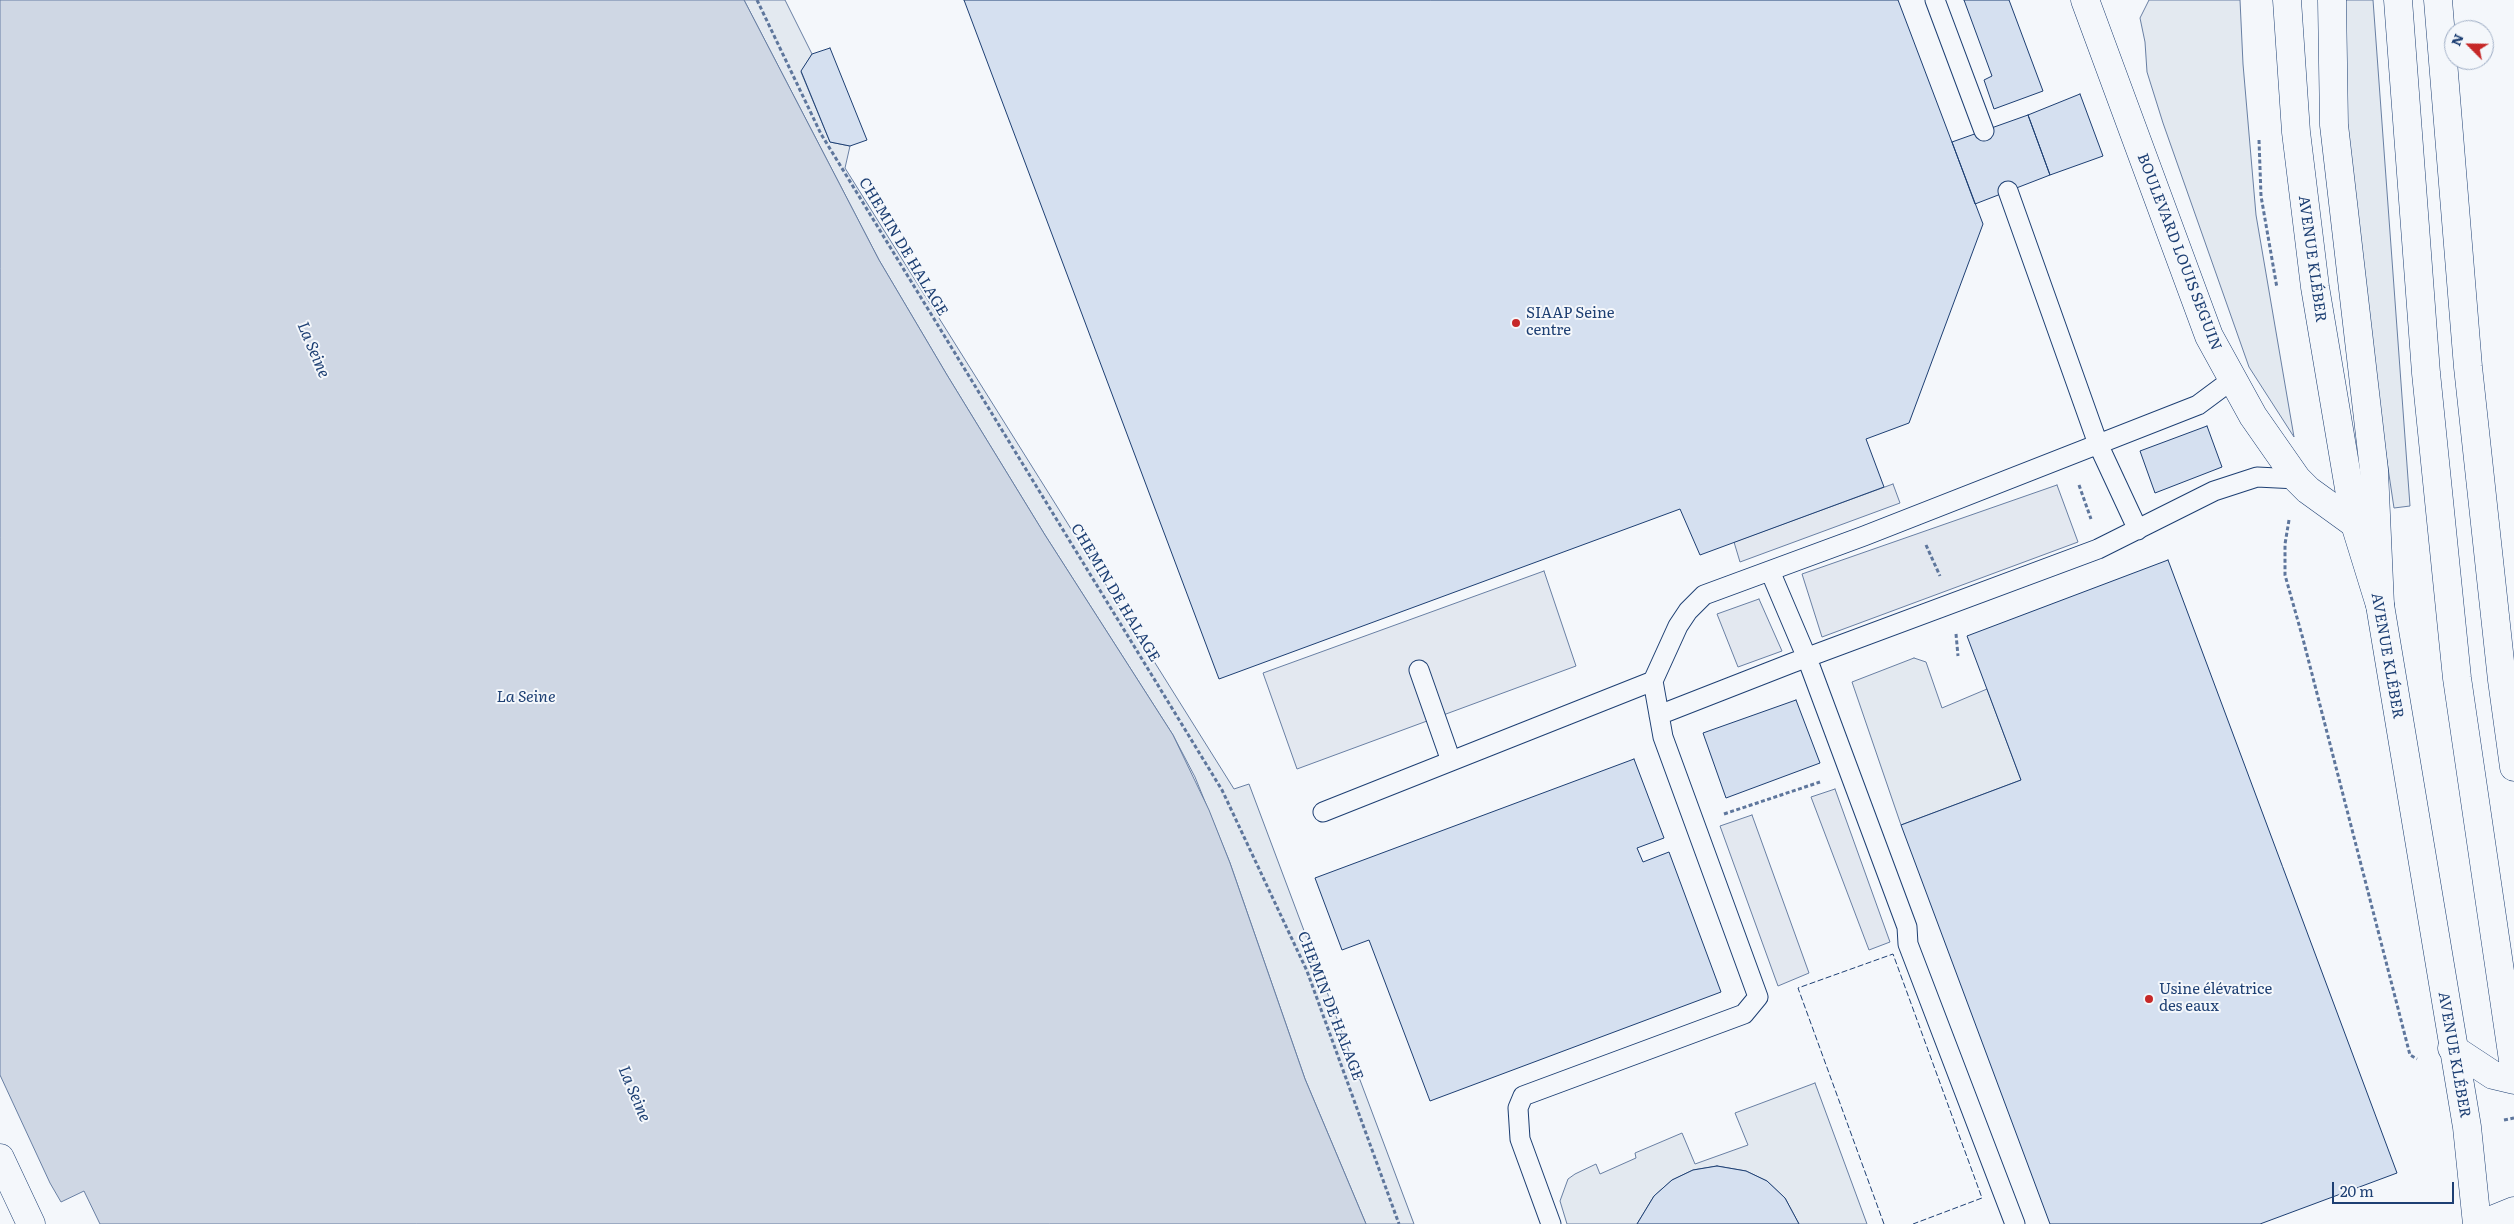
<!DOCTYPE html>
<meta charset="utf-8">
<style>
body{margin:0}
#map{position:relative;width:2514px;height:1224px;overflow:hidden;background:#f4f7fb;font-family:Literata,serif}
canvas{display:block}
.north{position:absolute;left:2444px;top:20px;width:50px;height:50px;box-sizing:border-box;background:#f4f7fb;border:1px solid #9eadc5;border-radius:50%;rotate:293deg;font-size:14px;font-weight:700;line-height:20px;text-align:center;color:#1d3f73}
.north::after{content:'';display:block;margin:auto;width:18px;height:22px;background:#c62828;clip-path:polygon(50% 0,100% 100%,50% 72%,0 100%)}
.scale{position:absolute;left:2332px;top:1182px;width:122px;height:22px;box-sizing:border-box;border:2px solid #1d3f73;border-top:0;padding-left:6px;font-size:15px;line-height:18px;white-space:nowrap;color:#1d3f73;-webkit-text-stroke:4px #f4f7fb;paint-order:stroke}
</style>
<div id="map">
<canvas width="2514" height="1224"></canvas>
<div class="north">N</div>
<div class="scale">20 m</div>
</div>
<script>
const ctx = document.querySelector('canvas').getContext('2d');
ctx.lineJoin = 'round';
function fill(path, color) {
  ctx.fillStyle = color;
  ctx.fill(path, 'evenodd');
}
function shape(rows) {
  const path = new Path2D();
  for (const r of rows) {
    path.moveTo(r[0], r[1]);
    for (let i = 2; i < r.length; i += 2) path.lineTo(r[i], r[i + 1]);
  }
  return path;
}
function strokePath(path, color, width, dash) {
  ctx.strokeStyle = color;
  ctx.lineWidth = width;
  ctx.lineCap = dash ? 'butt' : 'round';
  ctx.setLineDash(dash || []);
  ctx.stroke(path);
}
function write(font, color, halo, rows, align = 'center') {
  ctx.font = font + ' Literata,serif';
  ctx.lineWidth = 4;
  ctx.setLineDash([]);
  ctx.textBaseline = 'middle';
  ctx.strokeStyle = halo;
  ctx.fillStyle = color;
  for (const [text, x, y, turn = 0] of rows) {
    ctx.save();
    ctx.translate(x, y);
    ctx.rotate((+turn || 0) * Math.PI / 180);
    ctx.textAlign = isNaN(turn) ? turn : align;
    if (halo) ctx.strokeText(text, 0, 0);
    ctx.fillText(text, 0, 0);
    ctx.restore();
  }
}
const green = shape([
 [744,0,785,0,812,54,801,72,830,142,850,146,845,168,1234,789,1249,784,1414,1224,1366,1224,1305,1079,1230,863,1195,777,1173,735,1045,535,947,375,879,260,744,0],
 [2149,0,2240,0,2243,64,2256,215,2294,437,2249,367,2163,123,2147,72,2145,42,2140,18,2149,0],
 [2344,0,2373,0,2410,506,2394,508,2358,268,2348,140,2344,0],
 [1914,658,1926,662,1942,708,1987,689,2021,780,1901,825,1852,682,1914,658],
 [1815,1083,1867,1224,1799,1224,1785,1198,1767,1181,1746,1171,1717,1166,1693,1170,1672,1180,1654,1196,1637,1224,1567,1224,1560,1201,1568,1179,1575,1174,1596,1164,1600,1174,1636,1158,1635,1153,1682,1133,1695,1164,1748,1145,1735,1113,1815,1083]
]);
fill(green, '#e3e9f0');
strokePath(green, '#687fa3', 1);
const parking = shape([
 [1893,484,1900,503,1740,562,1734,542,1893,484],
 [2057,485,2078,542,1822,637,1802,574,2057,485],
 [1544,571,1576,666,1297,769,1263,673,1544,571],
 [1759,599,1782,651,1738,667,1717,614,1759,599],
 [1835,789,1890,942,1869,950,1811,797,1835,789],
 [1752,815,1809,973,1778,986,1720,826,1752,815]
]);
fill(parking, '#e3e8f0');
strokePath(parking, '#687fa3', 1);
const water = shape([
 [0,0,744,0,879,260,947,375,1045,535,1173,735,1209,810,1230,863,1305,1079,1366,1224,100,1224,84,1191,61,1202,50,1183,0,1075,0,0]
]);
fill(water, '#cfd7e4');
strokePath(water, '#687fa3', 1);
const building = shape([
 [964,0,1898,0,1983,224,1909,423,1866,439,1884,487,1700,555,1680,509,1219,679,964,0],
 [1964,0,2009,0,2043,91,1994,109,1984,80,1992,76,1964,0],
 [830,48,867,140,850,146,830,142,801,71,812,54,830,48],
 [2080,94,2103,156,2050,175,2028,115,2080,94],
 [2028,115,2050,175,1975,204,1952,142,2028,115],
 [2207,426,2222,467,2155,493,2140,451,2207,426],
 [2168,560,2397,1173,2260,1224,2050,1224,1901,825,2021,780,1967,636,2168,560],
 [1796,700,1820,763,1726,798,1703,733,1796,700],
 [1634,759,1664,838,1637,848,1643,862,1669,852,1721,992,1430,1101,1369,940,1342,950,1315,878,1634,759],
 [1717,1166,1746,1171,1767,1181,1785,1198,1799,1224,1637,1224,1654,1196,1672,1180,1693,1170,1717,1166]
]);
fill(building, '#d5e0f0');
strokePath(building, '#1d3f73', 1);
const lane = shape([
 [1935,0,1984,131],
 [2008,191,2098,444,2138,530],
 [1770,571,1807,658,1907,927,1908,944,2015,1224],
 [1419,670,1451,761],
 [1659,715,1792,663,2098,549,2214,491,2257,477,2297,479],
 [1323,812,1653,681],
 [1551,1224,1520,1139,1518,1108,1523,1096,1744,1014,1758,997,1663,737,1653,681,1678,626,1688,611,1704,595,1864,536,2198,405,2233,379]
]);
const street = shape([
 [2085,0,2209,336,2253,416,2297,479,2308,490,2355,524]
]);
const secondary = shape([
 [2287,0,2296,132,2315,287,2355,524,2380,605,2467,1127,2477,1224],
 [2482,1224,2514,1211]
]);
const primary = shape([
 [0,1158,31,1224]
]);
const highway = shape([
 [2332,0,2334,125,2374,470,2380,605],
 [2398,0,2426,373,2457,678,2514,1067],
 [2438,0,2468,367,2502,680,2514,767],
 [2452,1048,2493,1075,2514,1080]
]);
strokePath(lane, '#1d3f73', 21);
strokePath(street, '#1d3f73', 29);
strokePath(secondary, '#1d3f73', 29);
strokePath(primary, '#1d3f73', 29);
strokePath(highway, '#1d3f73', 29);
strokePath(shape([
 [757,0,821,134,1222,790,1307,971,1399,1224],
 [2259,140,2261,196,2277,288],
 [2079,485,2091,519],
 [2289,520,2285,544,2285,575,2303,639,2410,1055,2417,1059],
 [1926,545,1940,576],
 [1956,634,1958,656],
 [1724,814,1820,782],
 [2504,1120,2514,1118]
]), '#5e769c', 3, [4, 2.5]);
strokePath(lane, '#f4f7fb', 19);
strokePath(street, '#f4f7fb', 28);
strokePath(secondary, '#f4f7fb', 28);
strokePath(primary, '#f4f7fb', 28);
strokePath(highway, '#f4f7fb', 28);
strokePath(shape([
 [1884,1224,1798,988,1893,954,1982,1198,1913,1224]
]), '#1d3f73', 1, [6, 2.5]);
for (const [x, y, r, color] of [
 [1516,323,5,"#c62828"],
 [2149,999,5,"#c62828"]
]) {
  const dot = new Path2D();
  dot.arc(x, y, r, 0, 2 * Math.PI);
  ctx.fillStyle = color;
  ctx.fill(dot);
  strokePath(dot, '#f4f7fb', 2);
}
write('15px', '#1d3f73', '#f4f7fb', [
 ["CHEMIN DE HALAGE",903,247,59],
 ["BOULEVARD LOUIS SEGUIN",2179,252,69],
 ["AVENUE KLÉBER",2312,259,82],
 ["CHEMIN DE HALAGE",1115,593,59],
 ["AVENUE KLÉBER",2387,656,80],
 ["CHEMIN DE HALAGE",1330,1006,69],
 ["AVENUE KLÉBER",2454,1055,80]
]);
write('15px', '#1d3f73', '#f4f7fb', [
 ["SIAAP Seine",1526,314],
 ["centre",1526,331],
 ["Usine élévatrice",2159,990],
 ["des eaux",2159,1007]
], 'left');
write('italic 16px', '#1d3f73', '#f4f7fb', [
 ["La Seine",313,350,67],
 ["La Seine",526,697],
 ["La Seine",634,1094,67]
]);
</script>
